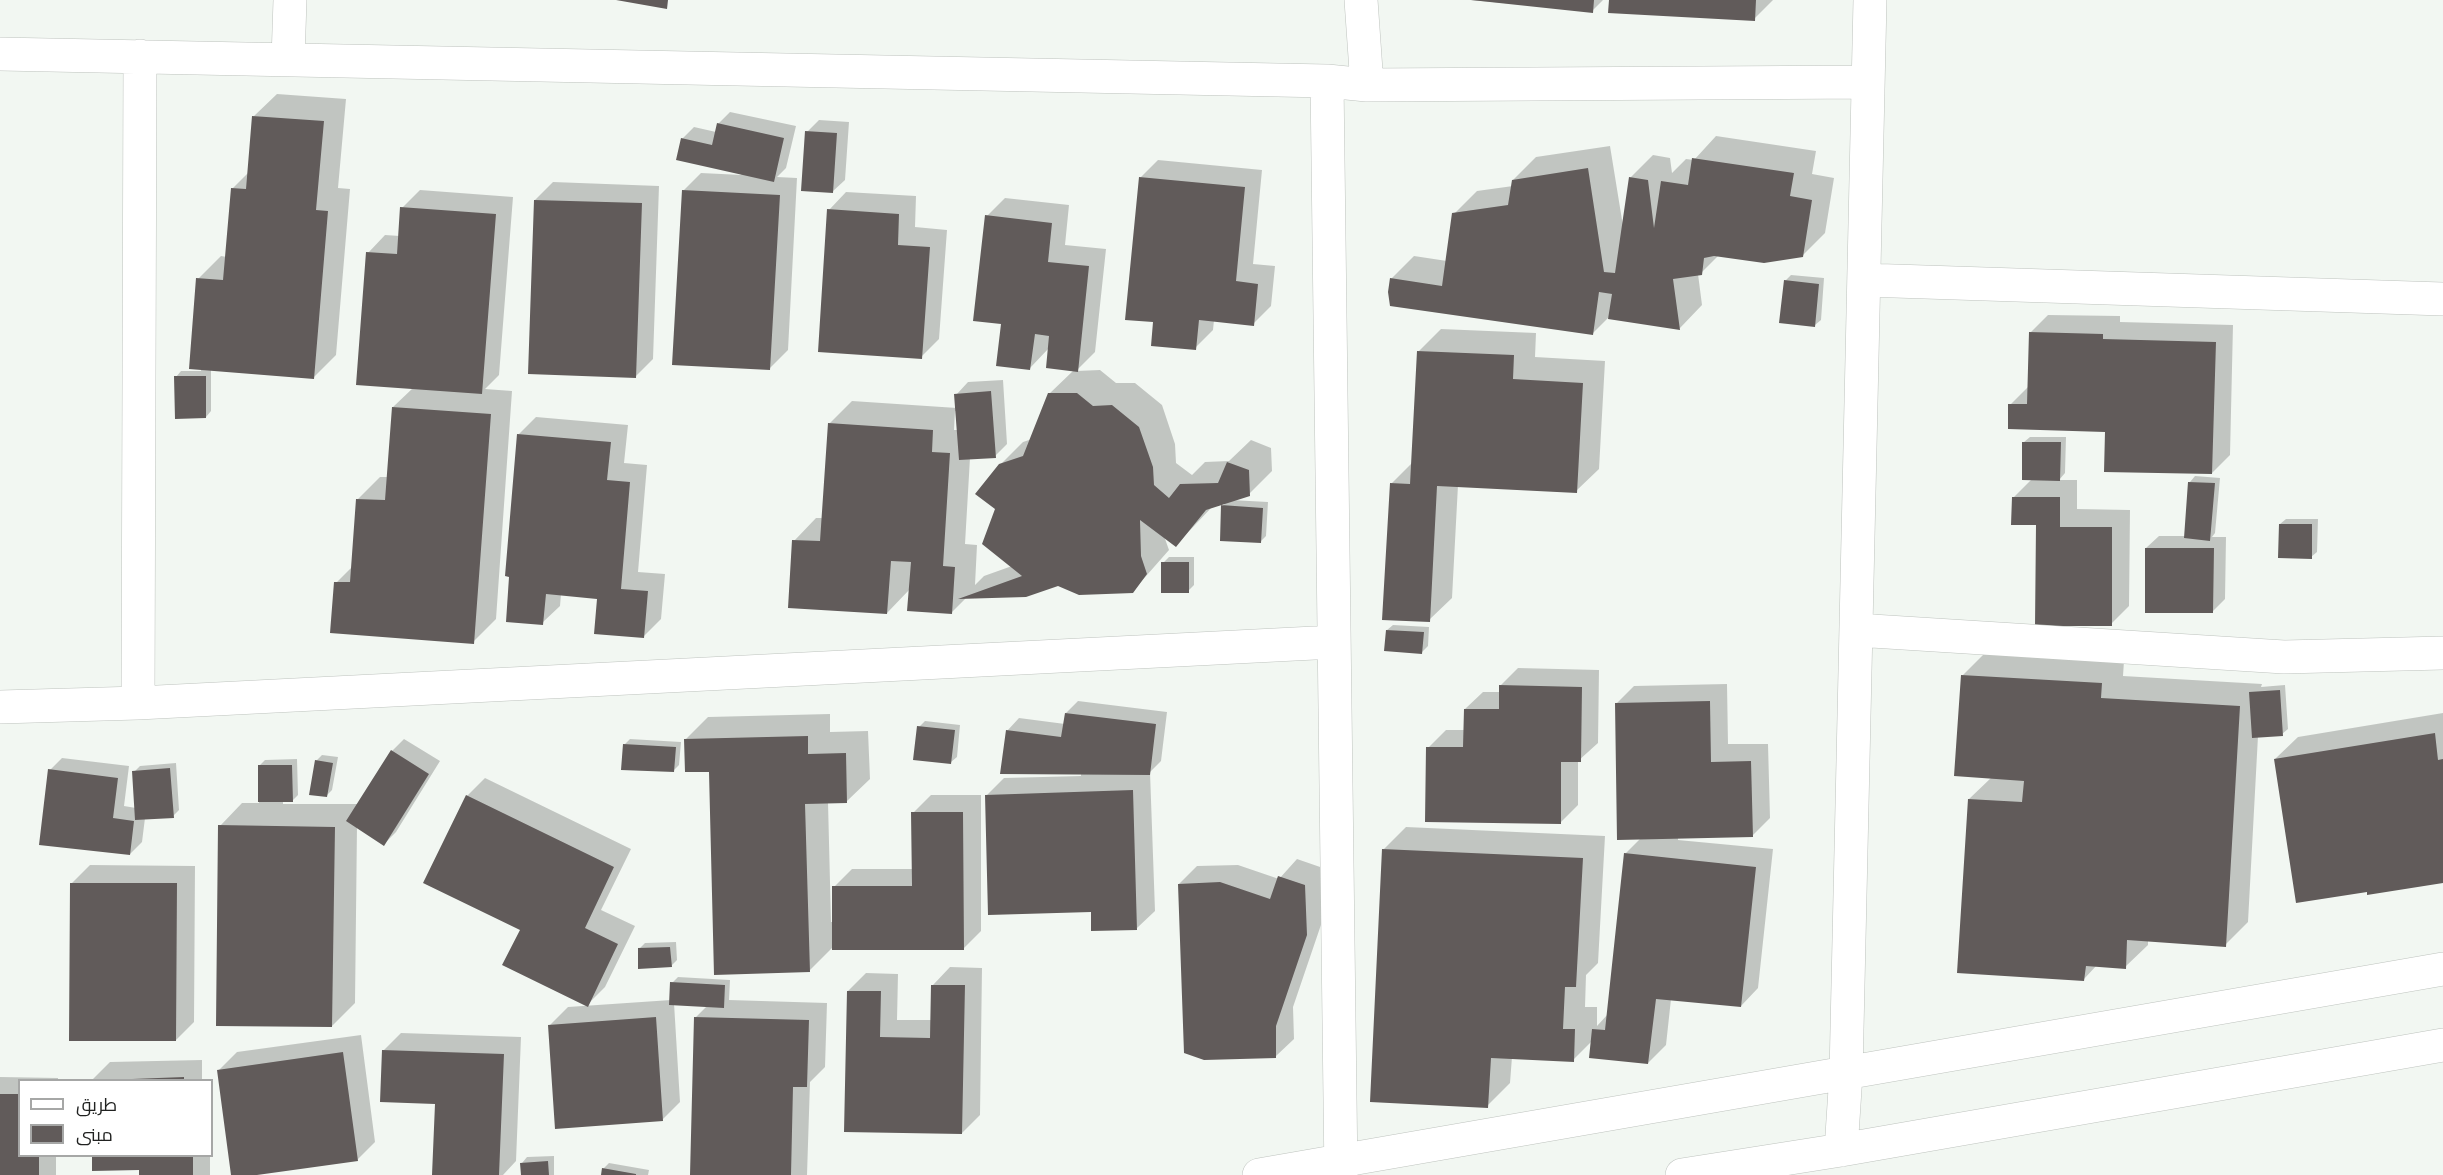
<!DOCTYPE html>
<meta charset="utf-8">
<style>
body{margin:0}
#map{position:relative;width:2443px;height:1175px;overflow:hidden;background:#f2f7f2;font-family:"Roboto Serif",Cairo,serif}
canvas{display:block}
.legend{position:absolute;left:18px;top:1079px;width:195px;height:78px;box-sizing:border-box;background:#fff;border:2px solid #a6a7a6;margin:0;padding:8px 10px;list-style:none;font-size:18px;color:#212221}
.legend li{display:flex;align-items:center;gap:12px;height:30px}
.legend b{width:30px;border:2px solid #a6a7a6}
</style>
<div id="map">
<canvas width="2443" height="1175"></canvas>
<ul class="legend">
<li><b style="height:8px;background:#fff"></b>طريق</li>
<li><b style="height:16px;background:#615b5a"></b>مبنى</li>
</ul>
</div>
<script>
const ctx = document.querySelector('canvas').getContext('2d');
ctx.lineJoin = 'round';
function fill(path, color) {
  ctx.fillStyle = color;
  ctx.fill(path, 'evenodd');
}
function shape(rows) {
  const path = new Path2D();
  for (const r of rows) {
    path.moveTo(r[0], r[1]);
    for (let i = 2; i < r.length; i += 2) path.lineTo(r[i], r[i + 1]);
  }
  return path;
}
function strokePath(path, color, width, dash) {
  ctx.strokeStyle = color;
  ctx.lineWidth = width;
  ctx.lineCap = dash ? 'butt' : 'round';
  ctx.setLineDash(dash || []);
  ctx.stroke(path);
}
fill(shape([
 [1470,0,1603,0,1592,11],
 [1611,0,1773,0,1754,19],
 [277,94,346,99,338,188,350,189,336,355,313,378,211,369,211,411,206,417,176,377,181,371,201,371,198,279,221,256,227,257,232,189,249,172,254,116],
 [730,112,796,126,786,168,777,177,797,178,788,350,770,368,683,191,701,173,742,175,682,139,694,127,716,132,718,124],
 [819,120,849,122,845,180,832,192,807,132],
 [1716,136,1816,151,1812,174,1834,178,1825,233,1802,256,1719,255,1701,273,1698,274,1702,305,1680,328,1609,317,1592,334,1391,279,1414,256,1447,261,1454,214,1477,191,1513,186,1513,180,1536,157,1610,146,1623,226,1630,178,1653,155,1670,158,1672,173,1686,159,1694,160],
 [1158,160,1262,170,1253,264,1275,266,1271,306,1253,324,1214,320,1213,330,1195,348,1155,321,1140,178],
 [553,182,659,186,653,359,635,377,535,200],
 [420,190,513,197,499,375,485,389,512,391,496,619,473,642,336,583,353,566,358,499,380,477,388,477,393,407,413,388,368,253,385,235,400,236,402,208],
 [846,192,916,196,915,227,947,230,939,339,921,357,829,210],
 [1005,198,1069,205,1065,245,1106,249,1095,352,1076,371,1100,370,1116,383,1135,383,1162,405,1175,444,1176,463,1192,475,1205,462,1229,461,1251,440,1271,448,1272,471,1249,494,1231,500,1268,502,1266,536,1260,542,1223,506,1227,501,1212,507,1176,545,1164,536,1169,550,1132,592,1058,584,967,597,952,612,910,589,887,613,794,541,816,518,823,518,829,424,852,401,957,408,956,395,968,382,1003,380,1007,444,995,456,970,458,965,544,977,545,975,585,984,576,1012,566,997,509,1000,465,1023,442,1032,439,1049,394,1074,370,1049,348,1030,368,1003,323,987,216],
 [955,411,957,411,958,430,954,430],
 [1791,275,1824,278,1821,320,1815,325,1785,281],
 [2048,315,2120,316,2120,322,2233,325,2230,455,2212,473,2106,430,2010,405,2028,387,2031,332],
 [1441,329,1536,333,1535,357,1605,361,1599,469,1576,491,1458,485,1452,598,1429,620,1391,484,1412,463,1419,351],
 [536,417,628,425,624,463,647,465,638,572,665,574,661,619,643,637,599,597,561,594,560,606,542,623,518,435],
 [2030,437,2066,437,2065,473,2059,480,2077,480,2077,509,2130,510,2129,606,2111,624,2038,523,2014,497,2032,479,2024,442],
 [2195,476,2220,478,2215,533,2212,537,2226,537,2225,599,2213,611,2146,548,2159,536,2186,536,2190,482],
 [2286,519,2318,519,2317,552,2311,557,2280,524],
 [1169,557,1194,557,1194,585,1188,591,1163,563],
 [1393,625,1429,627,1428,646,1422,652,1387,630],
 [1985,653,2124,661,2123,676,2262,684,2261,687,2285,685,2288,729,2282,734,2258,736,2248,922,2225,945,2148,940,2148,945,2125,967,2097,965,2084,979,1969,799,1992,777,1962,676],
 [1518,668,1599,670,1598,743,1578,761,1578,805,1560,823,1428,748,1446,730,1465,730,1465,709,1483,692,1500,692,1500,686],
 [1727,684,1728,744,1768,744,1770,818,1752,836,1678,837,1678,840,1773,849,1758,988,1741,1006,1671,999,1666,1045,1648,1063,1592,1041,1573,1060,1512,1057,1510,1083,1487,1106,1384,849,1406,827,1605,836,1598,963,1586,975,1585,1007,1597,1007,1597,1026,1608,1014,1625,854,1641,838,1616,704,1634,686],
 [1078,701,1167,712,1161,761,1150,772,1155,911,1137,928,1092,910,986,796,1004,778,1081,776,1081,773,1007,731,1019,718,1065,724,1066,713],
 [2443,713,2443,882,2275,759,2298,737],
 [830,714,830,732,868,731,870,779,847,801,828,802,831,922,834,922,834,887,852,869,913,869,913,813,931,795,981,795,981,931,963,949,834,946,809,971,710,770,685,740,708,717],
 [925,721,960,725,957,757,951,762,919,727],
 [404,739,440,761,396,832,384,844,357,826,355,1003,332,1026,220,826,242,803,259,803,259,766,265,760,297,759,298,795,292,801,283,801,283,804,359,804,392,751],
 [630,739,681,742,679,765,674,770,624,745],
 [322,755,338,757,332,790,326,796,316,761],
 [62,758,129,766,124,806,136,808,134,772,140,766,176,763,179,810,173,816,145,818,142,842,130,854,50,770],
 [485,778,631,849,601,910,635,926,605,987,587,1005,522,930,425,882,467,796],
 [1297,859,1323,868,1324,916,1293,1007,1294,1039,1276,1056,1179,884,1197,866,1238,865,1279,879],
 [90,865,195,866,194,1022,176,1040,72,883],
 [676,942,677,960,671,966,639,949,645,943],
 [950,967,982,968,980,1115,962,1133,845,1131,848,991,866,973,898,974,897,1020,932,1020,933,985],
 [678,977,730,980,729,1000,827,1003,825,1067,810,1082,807,1175,691,1175,695,1018,708,1005,674,1003,680,1102,662,1120,550,1025,568,1007,671,1000,672,983],
 [401,1033,521,1037,516,1161,503,1175,434,1175,436,1102,383,1051],
 [361,1035,375,1142,357,1160,233,1175,219,1070,237,1052],
 [202,1060,202,1080,92,1080,110,1062],
 [0,1077,58,1078,58,1080,20,1080,20,1156,56,1156,56,1175,0,1175],
 [93,1156,210,1156,210,1175,141,1175,141,1168,93,1170],
 [554,1156,554,1175,522,1175,522,1163,527,1157],
 [609,1163,649,1170,648,1175,602,1175,603,1169]
]), '#0003');
fill(shape([
 [616,0,668,0,667,9],
 [1471,0,1594,0,1593,13],
 [1609,0,1756,0,1755,21,1608,13],
 [252,116,324,121,316,210,328,211,314,379,189,369,196,278,223,280,231,188,246,189],
 [717,123,784,138,774,182,676,160,681,138,712,145],
 [805,131,837,133,833,193,801,191],
 [1692,158,1794,173,1790,196,1812,200,1803,257,1764,263,1714,256,1704,258,1702,275,1673,279,1680,330,1608,319,1612,294,1599,292,1593,335,1390,306,1388,292,1390,278,1442,286,1452,213,1508,205,1512,180,1588,168,1604,272,1615,273,1629,177,1648,180,1654,228,1661,181,1688,185],
 [1139,177,1245,187,1236,281,1258,284,1254,326,1199,320,1196,350,1151,346,1153,322,1125,320],
 [682,190,780,195,770,370,672,365],
 [534,200,642,203,636,378,528,374],
 [400,207,496,214,482,394,356,385,366,252,397,254],
 [827,209,899,214,898,245,930,247,922,359,818,352],
 [985,215,1052,223,1048,262,1089,266,1078,372,1046,368,1049,336,1035,334,1030,370,996,366,1001,324,973,321],
 [1784,280,1819,284,1815,327,1779,323],
 [2029,332,2103,334,2103,339,2216,342,2212,474,2104,472,2105,432,2008,429,2008,404,2027,404],
 [1417,351,1514,355,1513,379,1583,383,1577,493,1437,486,1430,622,1382,620,1390,483,1410,484],
 [174,376,206,376,206,418,175,419],
 [991,391,996,458,959,460,954,394],
 [1048,393,1077,393,1093,406,1112,405,1139,427,1153,467,1154,485,1169,498,1180,484,1218,483,1227,462,1249,470,1250,496,1206,510,1176,547,1140,520,1141,556,1147,574,1133,593,1079,595,1058,586,1026,597,958,599,1022,576,982,544,995,509,975,494,999,464,1023,456],
 [392,407,491,414,474,644,330,633,334,582,350,582,356,499,385,500],
 [828,423,933,430,932,452,950,453,943,566,955,567,952,614,907,611,911,562,891,561,887,614,788,608,792,540,820,541],
 [517,434,611,442,607,480,630,482,621,589,648,591,644,638,594,634,597,599,546,594,543,625,506,622,509,577,505,576],
 [2022,442,2061,442,2060,481,2022,480],
 [2188,482,2215,483,2210,541,2184,538],
 [2012,497,2060,497,2060,527,2112,527,2112,626,2035,626,2036,525,2011,525],
 [1221,505,1263,508,1261,543,1220,541],
 [2279,524,2312,524,2312,559,2278,558],
 [2145,548,2214,548,2213,613,2145,613],
 [1161,562,1189,562,1189,593,1161,593],
 [1386,630,1424,632,1422,654,1384,651],
 [1961,675,2102,683,2101,698,2240,706,2226,947,2127,940,2126,969,2086,966,2084,981,1957,973,1968,799,2022,802,2024,781,1954,776],
 [1499,685,1582,687,1581,762,1561,762,1561,824,1425,822,1426,747,1463,747,1464,709,1499,709],
 [2280,690,2283,736,2252,738,2249,692],
 [1710,701,1711,762,1751,761,1753,837,1617,840,1615,703],
 [1065,713,1156,724,1150,775,1000,774,1006,730,1061,737],
 [917,726,955,730,951,764,913,760],
 [2435,733,2438,760,2443,759,2443,883,2367,895,2367,892,2296,903,2274,759],
 [808,736,808,754,846,753,847,803,805,804,810,972,714,975,709,772,685,772,684,739],
 [623,744,676,747,674,772,621,770],
 [391,750,429,774,384,846,346,821],
 [315,760,333,763,327,797,309,795],
 [258,765,292,765,293,802,258,802],
 [170,768,174,818,135,820,132,771],
 [48,769,118,778,113,818,134,821,130,855,39,845],
 [1133,790,1137,930,1091,931,1091,912,988,915,985,795],
 [466,795,614,867,585,928,618,944,588,1007,502,965,520,930,423,883],
 [911,812,963,812,964,950,832,950,832,886,912,886],
 [218,825,335,827,332,1027,216,1026],
 [1382,849,1583,858,1576,987,1565,987,1563,1029,1575,1029,1574,1062,1491,1058,1488,1108,1370,1102],
 [1624,853,1756,867,1741,1007,1656,999,1648,1064,1589,1058,1592,1029,1605,1030],
 [1278,876,1305,885,1307,935,1276,1026,1276,1058,1204,1060,1184,1053,1178,884,1220,882,1270,899],
 [70,883,177,883,176,1041,69,1041],
 [670,947,672,967,638,969,638,948],
 [670,982,725,985,724,1008,669,1005],
 [931,985,965,985,962,1134,844,1132,847,991,881,991,880,1037,930,1038],
 [656,1017,663,1121,555,1129,548,1025],
 [694,1017,809,1020,807,1087,793,1087,791,1175,690,1175],
 [382,1050,504,1054,499,1175,432,1175,435,1104,380,1102],
 [343,1052,358,1161,257,1175,231,1175,217,1070],
 [184,1077,184,1080,132,1080,132,1079],
 [0,1094,20,1094,20,1156,39,1156,39,1175,0,1175],
 [92,1156,193,1156,193,1175,139,1175,139,1170,92,1171],
 [548,1161,549,1175,521,1175,520,1163],
 [602,1168,636,1174,636,1175,601,1175]
]), '#615b5a');
const street = shape([
 [1361,0,1367,85],
 [0,54,1327,81,1367,85,1868,82],
 [288,60,290,0],
 [1327,81,1341,1175],
 [1864,280,2443,299],
 [1856,630,2284,657,2443,653],
 [138,703,140,56],
 [0,707,138,703,1334,642],
 [1841,1150,1846,1074,1870,0],
 [1259,1175,2443,969],
 [1682,1175,1841,1150,2443,1045]
]);
strokePath(street, '#bec3be', 34);
strokePath(street, '#fff', 33);
</script>
